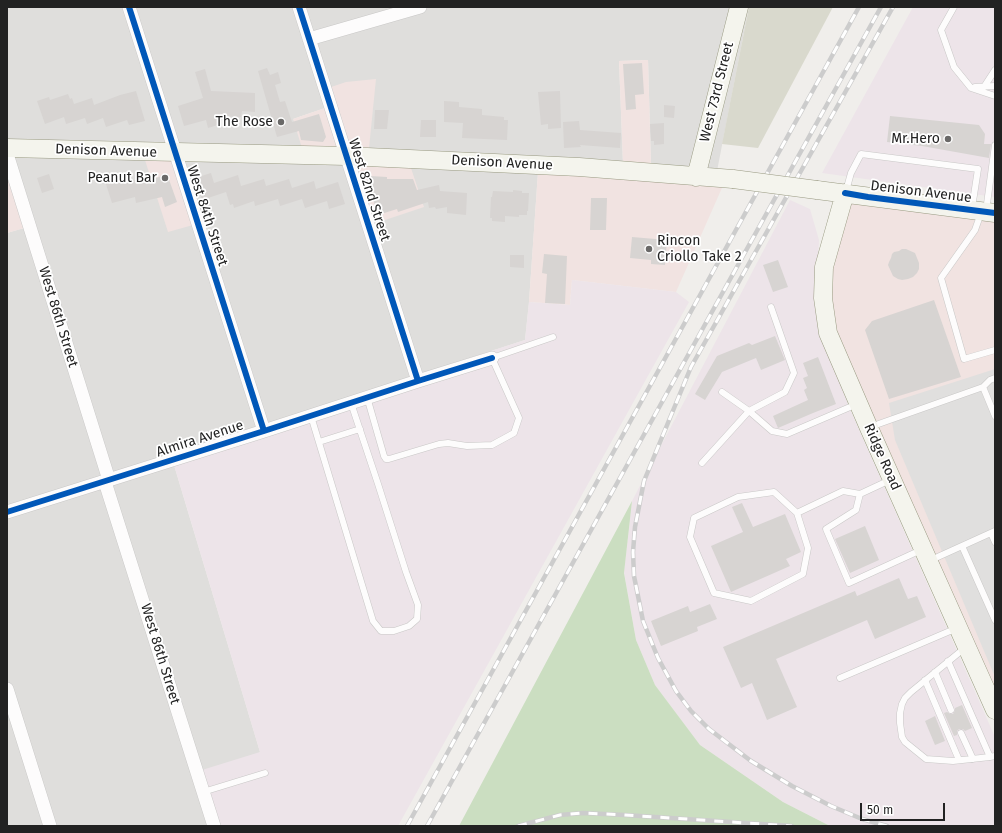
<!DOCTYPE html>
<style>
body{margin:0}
#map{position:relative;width:1002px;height:833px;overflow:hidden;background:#f0eeeb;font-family:"Fira Sans",sans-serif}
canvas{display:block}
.frame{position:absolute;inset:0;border:8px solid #222;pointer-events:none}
.scale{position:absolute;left:860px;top:803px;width:85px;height:18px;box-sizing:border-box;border:2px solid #222;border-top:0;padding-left:5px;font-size:12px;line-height:14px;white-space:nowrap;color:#222;-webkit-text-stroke:3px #fff;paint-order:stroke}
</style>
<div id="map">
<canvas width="1002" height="833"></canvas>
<div class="frame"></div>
<div class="scale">50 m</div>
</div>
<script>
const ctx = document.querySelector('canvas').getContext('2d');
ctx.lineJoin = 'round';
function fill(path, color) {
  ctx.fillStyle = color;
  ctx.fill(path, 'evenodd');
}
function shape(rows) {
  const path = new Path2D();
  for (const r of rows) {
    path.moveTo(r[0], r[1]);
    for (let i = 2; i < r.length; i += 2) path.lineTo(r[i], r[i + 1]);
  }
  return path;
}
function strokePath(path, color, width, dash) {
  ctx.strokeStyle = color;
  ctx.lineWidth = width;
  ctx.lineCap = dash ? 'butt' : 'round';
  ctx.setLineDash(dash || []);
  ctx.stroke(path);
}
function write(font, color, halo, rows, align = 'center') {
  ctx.font = font + ' "Fira Sans",sans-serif';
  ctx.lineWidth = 3.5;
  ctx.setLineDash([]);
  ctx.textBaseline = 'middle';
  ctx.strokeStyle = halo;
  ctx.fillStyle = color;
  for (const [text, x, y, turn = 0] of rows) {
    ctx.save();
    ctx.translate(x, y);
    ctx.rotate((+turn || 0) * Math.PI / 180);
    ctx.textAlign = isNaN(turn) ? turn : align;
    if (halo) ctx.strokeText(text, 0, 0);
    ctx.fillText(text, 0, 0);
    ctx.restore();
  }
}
fill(shape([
 [7,7,749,7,717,171,651,166,648,60,619,61,623,164,539,158,529,302,525,340,171,455,260,752,219,826,7,826,7,233,24,228,7,176],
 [325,108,369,148,293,119]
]), '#dfdedc');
fill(shape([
 [648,60,651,166,729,172,676,292,572,280,570,305,529,302,539,158,623,163,619,61],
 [376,79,369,148,405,150,424,207,373,224,349,147,302,148,293,119,325,108,319,91,346,82],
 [144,157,171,157,193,225,168,232],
 [7,176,24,228,7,233],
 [845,193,995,213,995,710,823,298]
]), '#f1e3e1');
fill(shape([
 [913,7,995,7,995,197,822,173],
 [790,200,810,209,819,240,816,300,823,337,849,407,995,737,995,826,830,826,783,802,700,745,655,685,636,640,624,572,632,501],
 [572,280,676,292,689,302,398,826,219,826,202,770,260,752,171,455,525,340,529,302,570,305]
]), '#ede4e9');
fill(shape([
 [749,7,833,7,758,148,722,144]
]), '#d9d9cd');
fill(shape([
 [632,501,624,573,636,640,655,685,700,745,783,802,830,826,459,826]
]), '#cbdec1');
fill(shape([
 [995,369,995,677,895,440,889,403]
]), '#e0dfde');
fill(shape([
 [642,63,644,94,635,95,636,109,626,110,623,64],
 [267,68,270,75,278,72,281,83,275,85,280,102,285,101,292,122,319,114,326,137,323,142,301,140,299,131,277,137,258,71],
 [205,69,211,91,255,93,255,112,242,111,241,117,219,116,221,124,208,128,206,120,184,126,178,106,203,98,195,72],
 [136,91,145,121,129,125,127,120,106,127,103,118,87,124,85,118,66,124,64,117,45,124,37,101,49,97,50,100,68,94,70,99,72,98,74,104,92,98,94,105,120,95],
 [560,91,561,128,548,129,548,124,541,125,538,92],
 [444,101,459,102,459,107,482,109,482,115,504,117,504,120,508,120,507,140,462,138,463,123,444,122],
 [664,105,675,106,674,118,664,117],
 [375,110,389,110,387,129,374,129],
 [890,116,979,125,985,134,984,144,991,144,989,158,922,146,887,142],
 [421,120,436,120,436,137,420,137],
 [579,121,580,130,621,133,620,148,580,145,581,147,564,148,563,122],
 [664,123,664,144,654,145,654,141,651,141,650,124],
 [211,173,214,183,238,175,241,186,264,179,266,186,289,179,292,188,314,181,316,189,338,182,345,204,329,209,327,201,305,208,302,199,280,206,278,199,255,206,254,201,234,208,233,204,230,205,226,192,202,200,195,178],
 [49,174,54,189,42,193,37,178],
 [167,174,177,202,165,207,162,197,136,203,135,197,112,203,105,181,121,176,123,183,146,177,148,181],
 [370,176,387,177,387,179,413,179,417,190,439,185,440,191,467,193,466,215,447,213,447,207,436,209,435,207,429,208,428,202,398,212,397,209,378,215,367,180],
 [513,190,522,191,522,193,529,193,528,211,527,211,527,215,519,215,519,217,505,216,505,222,492,221,492,218,490,218,491,197,492,197,493,191,513,192],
 [591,198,607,198,606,230,590,230],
 [632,237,667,240,665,265,651,264,651,260,630,258],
 [902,249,906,249,915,253,919,263,919,269,917,273,913,277,908,279,902,280,898,279,893,276,888,265,889,262,891,258,892,254,894,252,899,251],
 [544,254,567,256,565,304,545,303,547,274,542,273],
 [510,255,524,255,524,268,510,267],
 [778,260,788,287,773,292,763,265],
 [934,300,961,377,889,399,865,330,872,321],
 [775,336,785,360,761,370,756,358,722,372,705,400,695,394,717,356,749,343,752,345],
 [818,357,836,404,813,413,778,428,773,416,808,400,804,390,807,388,803,378,808,376,803,363],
 [742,503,753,527,785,514,801,552,786,559,790,566,731,592,711,546,743,532,732,507],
 [865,526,879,560,850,573,835,539],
 [899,578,908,599,917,596,926,617,875,639,867,620,776,659,797,707,767,720,752,683,741,688,723,647,855,591,857,596],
 [710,604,717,619,697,627,698,631,661,646,651,621,688,606,690,612],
 [962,705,972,728,965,731,963,729,959,729,957,731,957,735,954,736,944,713,947,712,950,714,953,714,955,711,955,708],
 [935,716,945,741,935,745,925,721]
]), '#d7d4d2');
const lane = shape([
 [954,7,941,30,954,67,971,88,995,96],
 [975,87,995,86],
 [984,87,995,70],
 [846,191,851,173,861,154,978,169,972,208],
 [986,211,995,145],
 [981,213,975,230,941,278,964,359,995,350],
 [983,387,990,380,995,378],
 [722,392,749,411,785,392,794,373,771,307],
 [367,397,384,456,386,459,389,459,439,444,448,443,467,446,492,445,514,433,519,418,492,358,553,337],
 [311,416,373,621,381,631,394,631,409,626,417,619,418,605,406,572,378,484,351,403],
 [870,427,983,387,995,416],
 [319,442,360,429],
 [702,463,749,411,772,431,787,434,857,404],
 [860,494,856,510,826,529,849,583,921,550],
 [797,513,774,492,738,497,694,518,690,537,714,593,751,601,803,574,808,548,797,513,843,491,860,494,890,480],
 [991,533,995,542],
 [962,546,995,620],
 [931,560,995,531],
 [966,647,911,692,905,698,902,704,900,713,900,723,902,737,905,742,926,759,953,761,990,757,995,756],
 [948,661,990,757],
 [935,672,951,710],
 [840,678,957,628],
 [925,680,959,760],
 [961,733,973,759],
 [203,792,265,773]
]);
const street = shape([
 [129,7,264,431],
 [299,7,418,381],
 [309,39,420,7],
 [7,154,109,480],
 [105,482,214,826],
 [7,512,264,431,418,381,492,358],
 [7,689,50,826]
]);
const secondary = shape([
 [7,148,346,156,579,167,733,179],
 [696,177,739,7],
 [817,190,995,213],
 [845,193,824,267,823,298,828,333,869,428,995,710]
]);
strokePath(lane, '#c9c8c7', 7);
strokePath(street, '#c9c8c7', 14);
strokePath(secondary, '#999a82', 19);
strokePath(lane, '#fdfcfc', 6);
strokePath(street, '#fdfcfc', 13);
strokePath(secondary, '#f4f4ed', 18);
const rail = shape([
 [407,826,859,7],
 [427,826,881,7],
 [518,826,560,815,583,813,625,815,792,826],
 [887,826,862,819,831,806,792,786,751,761,709,729,691,711,676,691,658,658,643,621,634,576,633,552,635,527,644,481,691,367,893,7]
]);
strokePath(rail, '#ccc', 4.5);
strokePath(rail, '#fff', 3, [9]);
const secondaryBridge = shape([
 [733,179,817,190]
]);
strokePath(secondaryBridge, '#999a82', 19, []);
strokePath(secondaryBridge, '#f4f4ed', 18);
strokePath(shape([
 [129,7,264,431],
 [299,7,418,381],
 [845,193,868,197,995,213],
 [7,512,264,431,418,381,492,358]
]), '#0057b8', 6);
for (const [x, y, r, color] of [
 [281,122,4,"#6a6968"],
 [948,139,4,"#6a6968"],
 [165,178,4,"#6a6968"],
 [649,249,4,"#6a6968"]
]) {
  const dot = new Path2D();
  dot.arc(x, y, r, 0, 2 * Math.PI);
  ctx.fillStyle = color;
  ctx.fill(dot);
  strokePath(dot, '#fff', 1.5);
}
write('14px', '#222', '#fff', [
 ["West 73rd Street",717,92,-76],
 ["Denison Avenue",106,151,2],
 ["Denison Avenue",502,163,3],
 ["West 82nd Street",369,190,72],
 ["Denison Avenue",921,192,7],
 ["West 84th Street",207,216,72],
 ["West 86th Street",58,317,73],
 ["Almira Avenue",200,439,-18],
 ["Ridge Road",882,457,66],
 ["West 86th Street",160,654,73]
]);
write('14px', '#222', '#fff', [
 ["The Rose",273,122],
 ["Mr.Hero",940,139],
 ["Peanut Bar",157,178],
 ["Rincon",657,241,"left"],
 ["Criollo Take 2",657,257,"left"]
], 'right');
</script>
